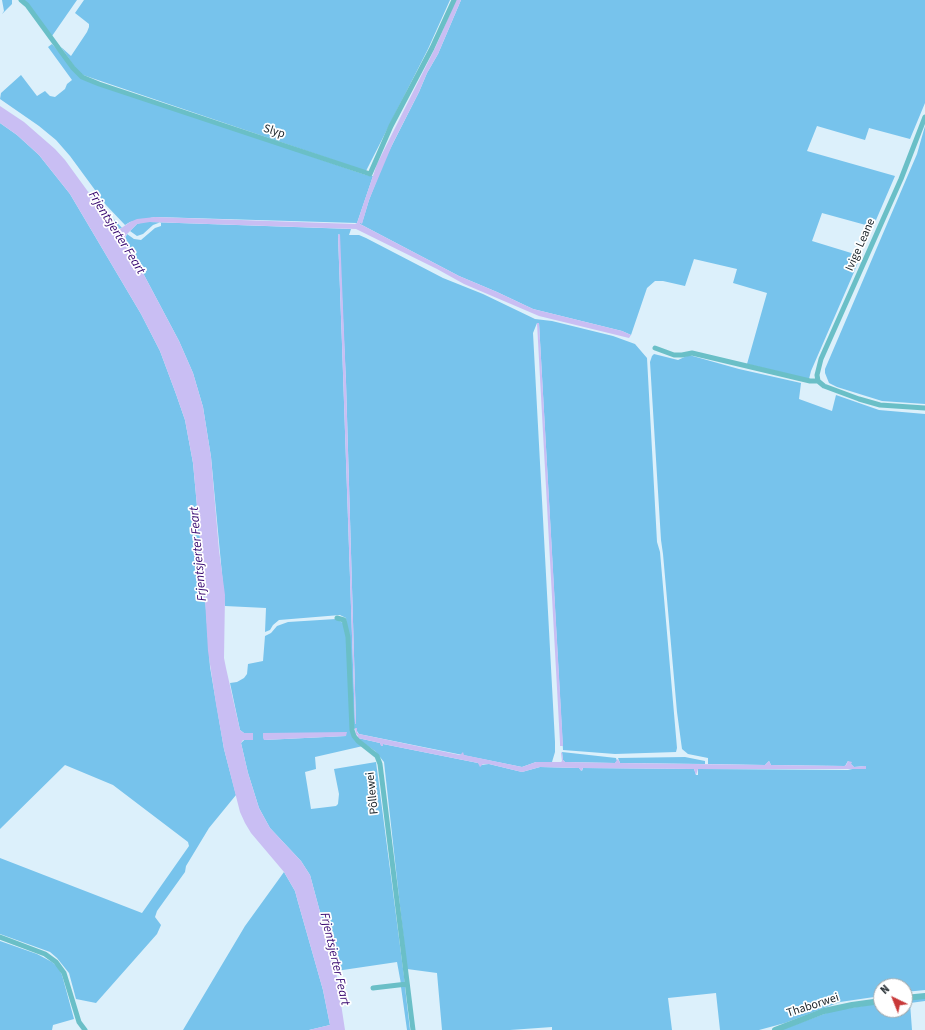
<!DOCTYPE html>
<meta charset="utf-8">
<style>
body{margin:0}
#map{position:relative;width:925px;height:1030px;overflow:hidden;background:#dcf0fb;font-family:"Source Sans 3",sans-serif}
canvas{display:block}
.north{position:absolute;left:873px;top:978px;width:40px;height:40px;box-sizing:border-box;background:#fff;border:1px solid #a3a7a9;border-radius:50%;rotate:317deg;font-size:11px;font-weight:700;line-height:16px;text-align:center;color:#1a2329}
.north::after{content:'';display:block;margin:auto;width:14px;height:18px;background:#c83939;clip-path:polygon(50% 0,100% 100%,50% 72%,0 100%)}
</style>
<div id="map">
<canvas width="925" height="1030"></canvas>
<div class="north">N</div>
</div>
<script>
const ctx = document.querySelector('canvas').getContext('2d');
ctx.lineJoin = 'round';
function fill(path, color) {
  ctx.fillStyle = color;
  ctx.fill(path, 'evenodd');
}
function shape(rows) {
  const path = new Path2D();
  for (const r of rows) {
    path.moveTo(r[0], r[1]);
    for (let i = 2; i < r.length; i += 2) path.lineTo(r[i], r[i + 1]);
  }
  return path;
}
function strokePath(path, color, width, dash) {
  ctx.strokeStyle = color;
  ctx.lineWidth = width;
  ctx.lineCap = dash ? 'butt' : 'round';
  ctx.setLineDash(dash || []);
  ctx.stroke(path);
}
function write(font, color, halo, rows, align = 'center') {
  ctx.font = font + ' "Source Sans 3",sans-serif';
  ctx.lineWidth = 3.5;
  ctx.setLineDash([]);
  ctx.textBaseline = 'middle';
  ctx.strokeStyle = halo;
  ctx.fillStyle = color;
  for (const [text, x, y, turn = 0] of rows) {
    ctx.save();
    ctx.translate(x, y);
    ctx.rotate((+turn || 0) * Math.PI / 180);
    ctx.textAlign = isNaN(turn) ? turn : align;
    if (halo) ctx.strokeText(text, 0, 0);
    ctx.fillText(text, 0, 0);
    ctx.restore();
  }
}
fill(shape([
 [2,0,12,0,12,4,2,14,4,11],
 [24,0,77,0,52,36],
 [84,0,450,0,428,49,366,171,83,75,78,72,61,47,71,56,87,32,89,27,89,24,75,13],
 [461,0,925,0,925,103,910,139,869,128,865,140,817,126,807,151,895,176,873,227,822,213,812,241,861,256,811,371,809,379,747,364,767,293,733,283,737,269,694,259,685,286,663,281,655,281,647,288,631,335,622,331,533,309,497,292,459,276,360,224,360,223,362,223,369,200,385,159,419,92,427,73,438,54],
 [52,44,82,78,366,175,373,176,357,223,155,217,130,222,125,225,106,205,70,156,56,140,39,126,0,99,1,93,21,75,37,96,45,91,50,96,55,97,65,89,67,84,72,80,48,47],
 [0,123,17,135,39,155,70,194,141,314,160,351,176,394,185,420,193,463,204,582,210,667,224,749,236,795,209,828,186,866,185,872,157,911,155,917,161,925,157,934,96,1003,76,999,69,973,57,958,50,952,0,934,0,858,142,913,189,846,188,842,113,785,65,765,0,829],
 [925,126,925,404,882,401,837,387,829,383,825,373,825,369,917,154],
 [88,191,122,228,118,229,113,226],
 [143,222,150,222,351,229,349,235,359,235,366,238,443,278,483,294,535,319,552,321,613,336,635,344,647,358,657,542,660,552,677,748,676,752,615,754,563,750,539,323,537,323,533,333,555,742,555,752,552,762,536,762,522,767,359,734,355,728,353,731,346,618,340,615,279,620,273,625,270,630,265,632,266,608,225,606,211,457,203,407,193,373,179,341,125,239,127,234,134,239,141,240,155,228,161,226,161,222,153,225,143,234,137,236,130,231,137,224],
 [339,234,346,382,356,724,355,723,342,344,338,235],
 [654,354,678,360,689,355,739,369,801,383,799,399,832,411,836,395,879,410,925,414,925,990,905,992,905,986,881,986,881,996,840,1002,785,1023,759,1030,720,1030,716,993,668,998,672,1030,552,1030,552,1027,510,1030,442,1030,437,973,407,969,384,762,375,751,359,740,358,738,380,743,381,745,383,744,478,763,481,765,489,764,522,772,540,767,579,768,582,771,583,768,694,769,696,775,698,775,698,769,848,770,866,766,854,767,848,761,845,766,771,765,769,761,765,765,708,764,708,758,688,754,682,749,677,712,663,554,661,540,650,362,652,356],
 [336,619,343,623,346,631,351,732,363,746,315,757,316,769,305,772,311,809,336,806,338,804,339,794,334,769,376,762,405,984,401,984,397,962,336,971,310,875,301,861,270,828,259,808,248,773,241,743,252,733,244,733,240,730,230,683,237,682,244,678,247,674,248,664,263,661,265,636,271,633,277,626,288,622],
 [264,733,270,734,346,736,264,740],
 [562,752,616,758,617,761,615,763,565,762,563,760],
 [685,757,705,761,705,764,620,763,618,758],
 [284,872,295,891,298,902,323,990,330,1025,309,1030,183,1030,245,926],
 [0,941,37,954,52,962,58,967,62,975,74,1019,53,1025,52,1030,0,1030],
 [401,987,405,987,410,1030,407,1030],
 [925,998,925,1001,910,1003,912,1030,781,1030,832,1011,881,1003,881,1010,905,1010,905,1000]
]), '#77c3ec');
fill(shape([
 [456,0,461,0,438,54,427,73,419,92,393,143,369,200,362,224,360,223,360,224,459,276,497,292,533,309,622,331,631,335,629,338,539,316,464,284,437,269,356,229,150,222,137,224,126,235,125,239,179,341,193,373,203,407,211,457,219,550,225,595,224,658,226,668,240,730,244,733,253,733,253,740,243,740,241,743,248,773,259,808,270,828,301,861,310,875,336,971,345,1030,309,1030,330,1025,323,990,298,902,295,891,284,872,251,833,245,823,240,812,224,749,216,704,208,651,204,582,193,463,185,420,176,394,160,351,141,314,70,194,39,155,17,135,0,123,0,106,24,122,55,149,65,160,113,226,117,229,120,229,130,222,137,219,155,217,355,224,357,223,377,164,436,46],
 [340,234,346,382,356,724,355,723,342,344,338,235],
 [537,323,539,323,563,746,560,746,560,743],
 [355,728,357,728,357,732,359,734,460,755,463,752,464,755,522,767,536,762,561,762,562,761,561,753,562,752,563,760,565,762,615,763,617,760,618,759,620,763,765,765,769,761,771,765,844,766,846,765,848,761,852,762,851,764,854,767,866,766,866,769,698,769,696,775,694,769,583,768,581,771,579,768,540,767,522,772,489,764,483,764,480,767,478,763,383,744,383,746,381,746,380,743,358,738,358,736,356,734],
 [347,732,346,736,264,740,263,738,263,733]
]), '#c9bef3');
strokePath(shape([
 [21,0,27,5,73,68,82,77,99,84,370,174,391,126,432,48,454,0],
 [925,117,901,179,821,359,817,375,818,381,824,386,859,399,880,405,925,408],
 [655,348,674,355,682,355,692,353,810,381,818,381],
 [337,618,344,620,348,637,352,730,354,736,358,741,377,756,380,764,413,1030],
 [0,937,45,954,56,962,64,973,79,1022,85,1030],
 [373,988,407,984]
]), '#6abfc7', 5);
strokePath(shape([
 [905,998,925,996],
 [775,1030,824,1011,852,1005,881,1001]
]), '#6abfc7', 6);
write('12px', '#1a2329', '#fff', [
 ["Slyp",274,132,18],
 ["Ivige Leane",861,245,-66],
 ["Pôllewei",373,793,-96],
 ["Thaborwei",813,1006,-18]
]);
write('italic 13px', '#34046e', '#fff', [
 ["Frjentsjerter Feart",116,233,58],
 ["Frjentsjerter Feart",199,554,-95],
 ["Frjentsjerter Feart",334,959,77]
]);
</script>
